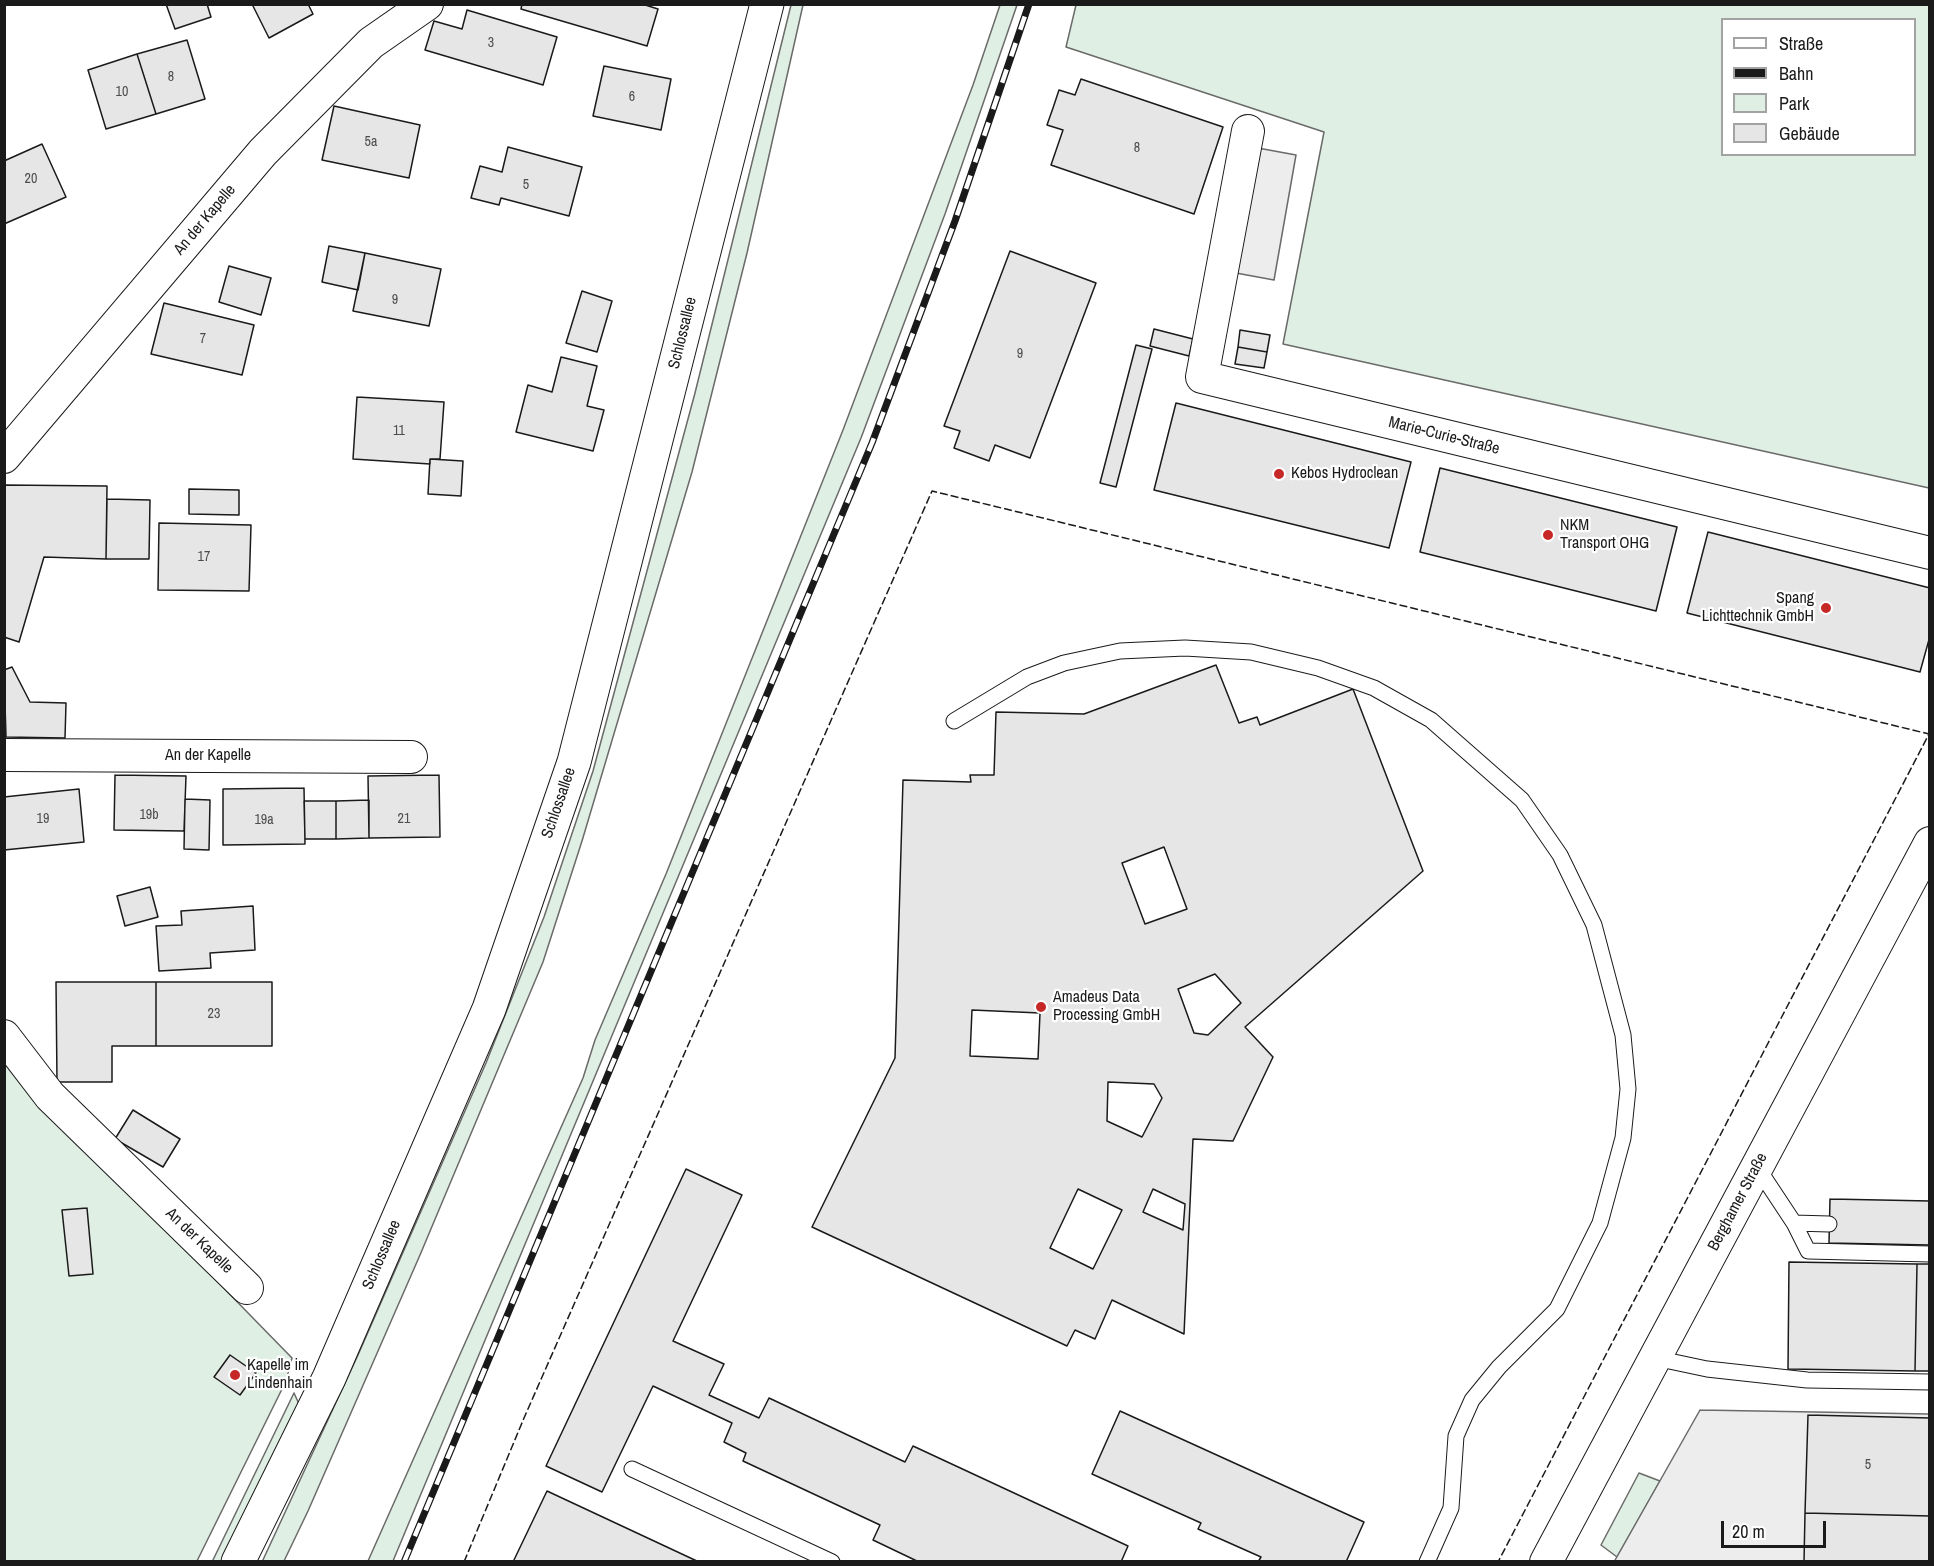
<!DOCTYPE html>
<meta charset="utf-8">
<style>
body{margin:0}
#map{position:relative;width:1934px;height:1566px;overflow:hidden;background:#fff;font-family:"Archivo Narrow",sans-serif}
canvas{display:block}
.frame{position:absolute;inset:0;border:6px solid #1a1a1a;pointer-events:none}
.legend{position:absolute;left:1721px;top:18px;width:195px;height:138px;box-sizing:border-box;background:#fff;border:2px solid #a3a3a3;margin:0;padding:8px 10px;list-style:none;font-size:18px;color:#1a1a1a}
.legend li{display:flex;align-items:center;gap:12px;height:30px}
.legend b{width:30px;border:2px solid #a3a3a3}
.scale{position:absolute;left:1721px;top:1521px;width:105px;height:27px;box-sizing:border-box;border:3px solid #1a1a1a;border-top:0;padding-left:8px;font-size:18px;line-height:21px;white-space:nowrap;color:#1a1a1a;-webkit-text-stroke:4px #fff;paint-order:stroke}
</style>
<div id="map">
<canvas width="1934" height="1566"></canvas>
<div class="frame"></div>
<ul class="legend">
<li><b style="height:8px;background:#fff"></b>Straße</li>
<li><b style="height:8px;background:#1a1a1a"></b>Bahn</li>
<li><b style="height:16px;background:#e0efe3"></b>Park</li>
<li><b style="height:16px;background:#e6e6e6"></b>Gebäude</li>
</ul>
<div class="scale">20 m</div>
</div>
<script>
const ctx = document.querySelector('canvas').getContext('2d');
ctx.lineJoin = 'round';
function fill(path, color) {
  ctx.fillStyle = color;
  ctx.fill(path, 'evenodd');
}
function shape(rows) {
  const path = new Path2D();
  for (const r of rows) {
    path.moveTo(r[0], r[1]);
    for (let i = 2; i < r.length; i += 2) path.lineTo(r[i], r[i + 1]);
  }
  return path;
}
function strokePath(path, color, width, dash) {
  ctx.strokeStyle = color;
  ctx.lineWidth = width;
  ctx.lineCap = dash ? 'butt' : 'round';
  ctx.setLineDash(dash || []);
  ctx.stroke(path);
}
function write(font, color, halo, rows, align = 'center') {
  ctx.font = font + ' "Archivo Narrow",sans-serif';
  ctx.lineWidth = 4.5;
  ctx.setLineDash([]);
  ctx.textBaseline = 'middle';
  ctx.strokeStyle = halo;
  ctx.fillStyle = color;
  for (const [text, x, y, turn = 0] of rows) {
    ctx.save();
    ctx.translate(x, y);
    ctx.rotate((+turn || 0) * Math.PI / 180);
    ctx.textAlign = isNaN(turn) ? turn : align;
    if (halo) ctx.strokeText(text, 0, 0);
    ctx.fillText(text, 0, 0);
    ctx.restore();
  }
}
const green = shape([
 [791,5,803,5,747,253,692,472,582,841,543,962,420,1255,308,1511,284,1561,262,1562,358,1355,486,1063,544,917,593,771,695,393,791,5],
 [1000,5,1017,5,945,214,861,438,393,1561,368,1561,583,1078,595,1040,666,874,843,430,973,85,1000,5],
 [1076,5,1929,5,1929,488,1283,344,1324,132,1066,47,1076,5],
 [1722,20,1914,20,1914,154,1722,154,1722,20],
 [4,1063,292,1358,286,1381,197,1561,5,1561,4,1063],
 [294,1393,299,1404,224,1561,212,1562,294,1393],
 [1639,1473,1660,1481,1617,1557,1601,1545,1639,1473]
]);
fill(green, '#e0efe3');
strokePath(green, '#6a6a6a', 1.5);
const parking = shape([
 [1258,148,1296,155,1274,280,1236,273,1258,148],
 [1700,1410,1929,1414,1929,1561,1614,1562,1700,1410]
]);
fill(parking, '#ededed');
strokePath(parking, '#6a6a6a', 1.5);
const building = shape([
 [166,4,207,4,211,17,175,29,166,4],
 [252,4,308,4,313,14,269,38,252,4],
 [522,4,642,4,658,9,647,46,521,9,522,4],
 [467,10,557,37,543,85,425,50,434,21,462,29,467,10],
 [187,40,205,99,156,114,137,54,187,40],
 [137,54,156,114,106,129,88,70,137,54],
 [604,66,671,79,661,130,593,116,604,66],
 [1081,79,1223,127,1194,214,1051,165,1063,130,1047,125,1053,108,1059,90,1075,95,1081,79],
 [334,106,420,125,409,178,322,160,334,106],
 [42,144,66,197,4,224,4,161,42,144],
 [508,147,582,167,569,216,501,198,499,205,471,198,480,166,502,172,508,147],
 [329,246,365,253,358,290,322,282,329,246],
 [1010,251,1096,283,1030,458,995,445,989,461,954,448,960,431,944,426,1010,251],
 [365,253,441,269,429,326,353,311,365,253],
 [229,266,271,278,261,315,219,302,229,266],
 [582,291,612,301,597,352,566,343,582,291],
 [164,303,254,325,242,375,151,354,164,303],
 [1154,329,1193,339,1189,356,1150,346,1154,329],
 [1240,330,1270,335,1267,352,1238,347,1240,330],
 [1136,345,1152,349,1116,487,1100,483,1136,345],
 [1238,347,1267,352,1264,368,1235,364,1238,347],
 [561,357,597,366,587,406,604,410,593,451,516,432,528,385,552,392,561,357],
 [357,397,444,402,440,459,430,459,430,464,353,459,357,397],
 [1176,403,1411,462,1389,548,1154,490,1176,403],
 [430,459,463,461,461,496,428,494,430,459],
 [1440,468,1677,527,1656,611,1420,552,1440,468],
 [4,485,107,486,106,559,44,557,19,642,4,637,4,485],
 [189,489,239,490,239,515,189,514,189,489],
 [107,499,150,500,149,559,106,559,107,499],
 [159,523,251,525,249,591,158,590,159,523],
 [1708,532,1930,588,1930,636,1920,672,1687,613,1708,532],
 [1216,665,1239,723,1257,717,1260,725,1353,689,1423,871,1245,1027,1273,1057,1233,1141,1193,1139,1184,1334,1112,1300,1095,1339,1075,1330,1067,1346,812,1227,895,1058,903,780,971,782,970,775,994,775,996,712,1084,714,1216,665],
 [1164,847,1187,909,1145,924,1122,863,1164,847],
 [1215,974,1241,1003,1208,1035,1194,1033,1178,989,1215,974],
 [972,1010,1040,1013,1038,1059,970,1056,972,1010],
 [1108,1082,1154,1084,1162,1098,1142,1137,1107,1121,1108,1082],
 [1078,1189,1122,1210,1093,1269,1050,1248,1078,1189],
 [1153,1189,1185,1204,1183,1230,1143,1212,1153,1189],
 [12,667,30,702,66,703,65,738,6,737,4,670,12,667],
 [115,775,186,776,184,831,114,830,115,775],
 [439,775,440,837,369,838,368,776,439,775],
 [304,788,305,844,223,845,223,789,304,788],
 [79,789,84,842,4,850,4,797,79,789],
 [185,799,210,800,209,850,184,849,185,799],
 [369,800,369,838,336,839,336,801,369,800],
 [304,801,336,801,336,839,305,839,304,801],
 [150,887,158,917,125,926,117,896,150,887],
 [253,906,255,950,210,953,211,968,159,971,156,926,182,925,181,911,253,906],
 [56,982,156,982,156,1046,112,1046,112,1082,57,1082,56,982],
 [156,982,272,982,272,1046,156,1046,156,982],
 [133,1110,180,1139,163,1167,115,1139,133,1110],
 [686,1169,742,1195,673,1341,724,1364,709,1395,759,1418,769,1398,905,1462,913,1446,1128,1546,1121,1562,919,1562,873,1540,880,1525,743,1461,746,1453,724,1442,732,1423,653,1386,602,1492,546,1466,686,1169],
 [1830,1199,1930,1201,1930,1245,1829,1243,1830,1199],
 [87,1208,93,1274,69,1276,62,1210,87,1208],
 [1789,1262,1917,1264,1915,1371,1788,1369,1789,1262],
 [1917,1264,1930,1264,1930,1371,1915,1371,1917,1264],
 [230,1355,256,1373,240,1395,214,1377,230,1355],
 [1120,1411,1364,1522,1346,1562,1258,1562,1261,1557,1198,1529,1201,1523,1092,1474,1120,1411],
 [1808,1415,1930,1418,1930,1516,1805,1513,1808,1415],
 [547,1491,699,1562,513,1562,547,1491],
 [1805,1513,1930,1516,1930,1562,1804,1562,1805,1513]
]);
fill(building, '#e6e6e6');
strokePath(building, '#1a1a1a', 1.5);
const service = shape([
 [954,721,1027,677,1064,663,1120,651,1185,648,1251,652,1318,668,1374,688,1431,720,1522,800,1560,855,1594,925,1623,1035,1628,1089,1623,1138,1600,1223,1557,1309,1499,1367,1472,1400,1456,1436,1451,1508,1427,1562],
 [1757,1167,1794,1223,1808,1251,1930,1254],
 [1794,1223,1829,1224],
 [1655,1358,1707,1369,1807,1380,1930,1382],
 [632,1469,832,1562]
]);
const minor = shape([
 [1248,131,1202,377,1930,553],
 [4,457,263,152,371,43,427,4],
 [4,755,411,757],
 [4,1036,50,1096,247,1288],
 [1546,1562,1930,843]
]);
const secondary = shape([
 [238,1562,329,1378,489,1009,574,762,767,4]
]);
strokePath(service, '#1a1a1a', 17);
strokePath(minor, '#1a1a1a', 34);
strokePath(secondary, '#1a1a1a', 35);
strokePath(service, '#fff', 15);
strokePath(minor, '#fff', 32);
strokePath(secondary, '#fff', 33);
const rail = shape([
 [404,1562,872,443,955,221,1029,4]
]);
strokePath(rail, '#1a1a1a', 7);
strokePath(rail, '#fff', 4.5, [14]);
strokePath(shape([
 [464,1562,524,1418,932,491,1929,734,1498,1562]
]), '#1a1a1a', 1.5, [8, 3]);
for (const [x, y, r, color] of [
 [1279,474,6,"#c62828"],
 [1548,535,6,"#c62828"],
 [1826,608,6,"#c62828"],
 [1041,1007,6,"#c62828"],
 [235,1375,6,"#c62828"]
]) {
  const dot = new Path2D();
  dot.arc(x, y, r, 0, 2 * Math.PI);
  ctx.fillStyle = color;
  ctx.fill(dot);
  strokePath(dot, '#fff', 2);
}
write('14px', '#4d4d4d', null, [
 ["3",491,43],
 ["8",171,77],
 ["10",122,92],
 ["6",632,97],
 ["5a",371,142],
 ["8",1137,148],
 ["20",31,179],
 ["5",526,185],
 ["9",395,300],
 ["7",203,339],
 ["9",1020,354],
 ["11",399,431],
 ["17",204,557],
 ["19b",149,815],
 ["19",43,819],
 ["21",404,819],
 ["19a",264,820],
 ["23",214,1014],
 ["5",1868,1465]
]);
write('16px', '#1a1a1a', '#fff', [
 ["An der Kapelle",205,220,-50],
 ["Schlossallee",683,333,-76],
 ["Marie-Curie-Straße",1444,436,14],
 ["An der Kapelle",208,756],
 ["Schlossallee",559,803,-71],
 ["Berghamer Straße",1738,1202,-62],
 ["An der Kapelle",199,1241,44],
 ["Schlossallee",382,1255,-67]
]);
write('16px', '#1a1a1a', '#fff', [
 ["Kebos Hydroclean",1291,474],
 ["NKM",1560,526],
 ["Transport OHG",1560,544],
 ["Spang",1814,599,"right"],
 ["Lichttechnik GmbH",1814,617,"right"],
 ["Amadeus Data",1053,998],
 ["Processing GmbH",1053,1016],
 ["Kapelle im",247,1366],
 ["Lindenhain",247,1384]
], 'left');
</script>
